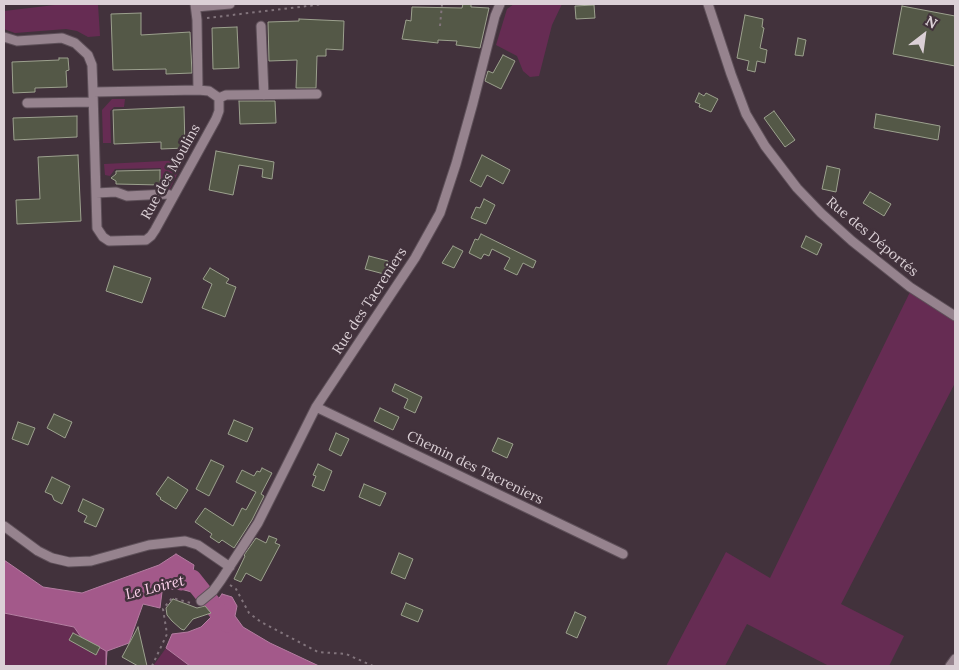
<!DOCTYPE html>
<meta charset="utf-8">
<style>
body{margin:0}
#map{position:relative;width:959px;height:670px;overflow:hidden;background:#42323c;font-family:Lora,serif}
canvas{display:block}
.frame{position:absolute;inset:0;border:5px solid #dbd0d6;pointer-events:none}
.north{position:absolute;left:899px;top:10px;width:50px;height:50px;-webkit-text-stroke:4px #42323c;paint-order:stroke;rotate:30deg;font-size:14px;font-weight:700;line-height:20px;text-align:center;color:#dbd0d6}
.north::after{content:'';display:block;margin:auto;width:18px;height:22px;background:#dbd0d6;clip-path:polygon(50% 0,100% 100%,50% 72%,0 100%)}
</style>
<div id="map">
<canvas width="959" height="670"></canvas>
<div class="frame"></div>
<div class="north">N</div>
</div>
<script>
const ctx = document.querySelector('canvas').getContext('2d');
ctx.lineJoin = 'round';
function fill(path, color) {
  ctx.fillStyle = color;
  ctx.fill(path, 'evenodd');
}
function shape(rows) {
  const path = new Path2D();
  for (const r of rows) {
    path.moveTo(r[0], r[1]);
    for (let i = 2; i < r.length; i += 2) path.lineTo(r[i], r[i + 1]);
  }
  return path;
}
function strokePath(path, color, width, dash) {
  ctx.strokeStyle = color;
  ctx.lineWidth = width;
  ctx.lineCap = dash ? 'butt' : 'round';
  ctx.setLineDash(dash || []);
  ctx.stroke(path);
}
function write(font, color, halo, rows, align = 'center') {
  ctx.font = font + ' Lora,serif';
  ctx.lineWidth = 5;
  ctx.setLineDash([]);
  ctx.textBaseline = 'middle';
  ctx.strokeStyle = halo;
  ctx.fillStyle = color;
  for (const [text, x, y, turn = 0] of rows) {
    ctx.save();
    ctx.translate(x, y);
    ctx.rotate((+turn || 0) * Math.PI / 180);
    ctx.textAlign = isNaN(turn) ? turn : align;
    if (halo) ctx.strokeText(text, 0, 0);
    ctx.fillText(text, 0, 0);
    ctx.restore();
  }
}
fill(shape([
 [63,4,98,4,100,36,88,37,77,31,66,29,15,33,4,29,4,11],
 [514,4,562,4,552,25,539,76,530,77,523,71,517,56,496,45,507,9],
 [112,99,125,99,124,107,114,107,110,111,111,143,103,143,102,110],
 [184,160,170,189,165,190,161,189,161,168,115,169,110,176,105,175,104,164],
 [910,292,955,320,955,383,841,604,904,636,889,666,829,666,747,624,725,666,666,666,726,552,770,578],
 [4,613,74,627,81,637,107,651,106,666,4,666],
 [166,648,190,666,153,666]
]), '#662c53');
const water = shape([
 [176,554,194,565,192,578,201,583,199,594,177,588,162,592,160,608,143,604,129,643,107,651,106,666,106,651,81,637,74,627,4,613,4,560,43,587,82,593,159,565,176,554],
 [222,594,232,597,237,606,235,616,243,627,270,643,319,666,190,666,166,648,172,634,188,632,201,627,212,616,208,606,217,601,222,594]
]);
fill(water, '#a3598a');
strokePath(water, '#b47da1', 1);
strokePath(shape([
 [181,581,192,579,227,623]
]), '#a3598a', 19);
const building = shape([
 [463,4,471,4,471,7,489,8,480,48,456,45,457,41,438,40,438,43,402,39,406,20,411,21,412,7,462,8,463,4],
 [594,5,595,18,576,19,575,6,594,5],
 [902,6,955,16,955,66,893,54,902,6],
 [141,13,141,35,190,32,192,73,166,74,166,69,113,70,111,14,141,13],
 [745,15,763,19,762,27,764,28,760,48,767,50,765,63,757,61,755,72,747,70,749,61,737,58,745,15],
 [299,19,344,21,343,50,326,49,326,56,317,56,316,88,296,88,297,60,269,61,268,22,299,21,299,19],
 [237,27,239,68,213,69,212,28,237,27],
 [798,38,806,40,803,56,795,55,798,38],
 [503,55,515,61,501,89,485,81,488,71,493,73,503,55],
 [59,58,68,58,69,70,66,71,67,87,35,88,35,92,13,93,12,62,59,60,59,58],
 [699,93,704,96,706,93,718,99,711,112,699,107,700,104,695,102,699,93],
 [239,101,275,101,276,123,240,124,239,101],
 [184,107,185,148,161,149,161,142,114,144,113,110,184,107],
 [774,111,795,140,785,147,764,118,774,111],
 [876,114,940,126,938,140,874,128,876,114],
 [77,116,77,137,14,140,13,118,77,116],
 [216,151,274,162,272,179,262,177,263,169,239,165,233,195,209,190,216,151],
 [78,155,81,221,17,224,16,200,40,199,38,157,78,155],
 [482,155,510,170,503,184,487,175,481,187,470,181,482,155],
 [827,166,840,169,836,192,822,189,827,166],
 [160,170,160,185,116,184,116,181,111,178,116,174,116,171,160,170],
 [870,192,891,204,884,216,863,203,870,192],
 [484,199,495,205,486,224,471,218,476,207,480,208,484,199],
 [481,234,536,261,533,268,523,263,517,275,504,269,510,258,492,249,489,256,484,254,481,259,469,253,475,239,478,240,481,234],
 [806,236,822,244,817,255,801,247,806,236],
 [453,246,463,251,454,268,442,263,453,246],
 [369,256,388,261,384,274,365,269,369,256],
 [114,266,151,278,142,303,106,291,114,266],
 [210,268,229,279,226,283,236,287,225,317,202,308,212,284,203,279,210,268],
 [395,384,422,397,415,413,404,408,408,399,392,391,395,384],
 [380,408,399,417,393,430,374,421,380,408],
 [54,414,72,422,65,438,47,428,54,414],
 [234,420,253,428,247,442,228,434,234,420],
 [18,422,35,428,28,445,12,439,18,422],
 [336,433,349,439,341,456,329,450,336,433],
 [498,438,513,444,507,458,492,451,498,438],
 [211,460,224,466,209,496,196,489,211,460],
 [318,464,332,471,324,491,312,486,316,476,313,475,318,464],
 [262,468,272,473,261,494,264,496,252,520,234,548,222,540,219,543,210,537,212,534,195,522,205,508,233,526,242,508,246,510,256,492,236,482,242,470,254,476,257,471,260,472,262,468],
 [52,477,70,486,62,504,54,500,52,495,45,492,52,477],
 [168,477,188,490,176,509,160,499,161,498,156,494,168,477],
 [364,484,386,493,380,506,359,497,364,484],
 [83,499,104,509,96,527,84,522,87,516,78,511,83,499],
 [269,536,277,539,275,543,280,545,261,581,246,573,241,582,234,579,245,556,244,555,256,538,266,543,269,536],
 [399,553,413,559,405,579,391,573,399,553],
 [173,599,197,608,205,606,211,613,193,619,184,630,181,629,172,621,167,615,166,608,173,599],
 [406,603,423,610,418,622,401,615,406,603],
 [575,612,586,617,577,638,566,633,575,612],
 [138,627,147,666,138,666,122,657,138,627],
 [73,633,100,647,96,655,69,640,73,633]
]);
fill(building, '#545847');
strokePath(building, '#9ca18e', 1);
const minor = shape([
 [195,4,197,20,198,90],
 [708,4,731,74,746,114,765,146,797,188,821,213,852,241,910,287,955,316],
 [196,7,230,4],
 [261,26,264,95],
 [4,37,17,41,62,38,75,43,88,55,92,65,93,92,97,228,103,237,109,241,146,240,151,236,155,230,216,119,219,111,219,98,209,91,198,90,93,92],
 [219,98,226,95,317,94],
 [27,103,93,102],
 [96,193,116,192,127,196,167,194,173,196],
 [316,407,623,554],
 [4,526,38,551,52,558,69,562,91,561,149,545,185,541,198,545,230,567],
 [201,601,213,591,221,580,258,523,316,407,415,258,440,213,456,164,473,103,495,16,500,4],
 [950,666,955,659]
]);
strokePath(minor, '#5e5059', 11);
strokePath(shape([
 [207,18,324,4],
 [440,26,442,4],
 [230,585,236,589,249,613,261,622,318,652,346,654,373,666],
 [152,666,167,634,163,609,172,598,191,603]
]), '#82747c', 2, [2.5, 4]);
strokePath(minor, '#96838e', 9);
write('14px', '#dbd0d6', '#42323c', [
 ["Rue des Moulins",171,172,-61],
 ["Rue des Déportés",872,237,40],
 ["Rue des Tacreniers",370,301,-57],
 ["Chemin des Tacreniers",475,468,26]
]);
write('italic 15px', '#fbd1ea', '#42323c', [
 ["Le Loiret",155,588,-14]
]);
</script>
